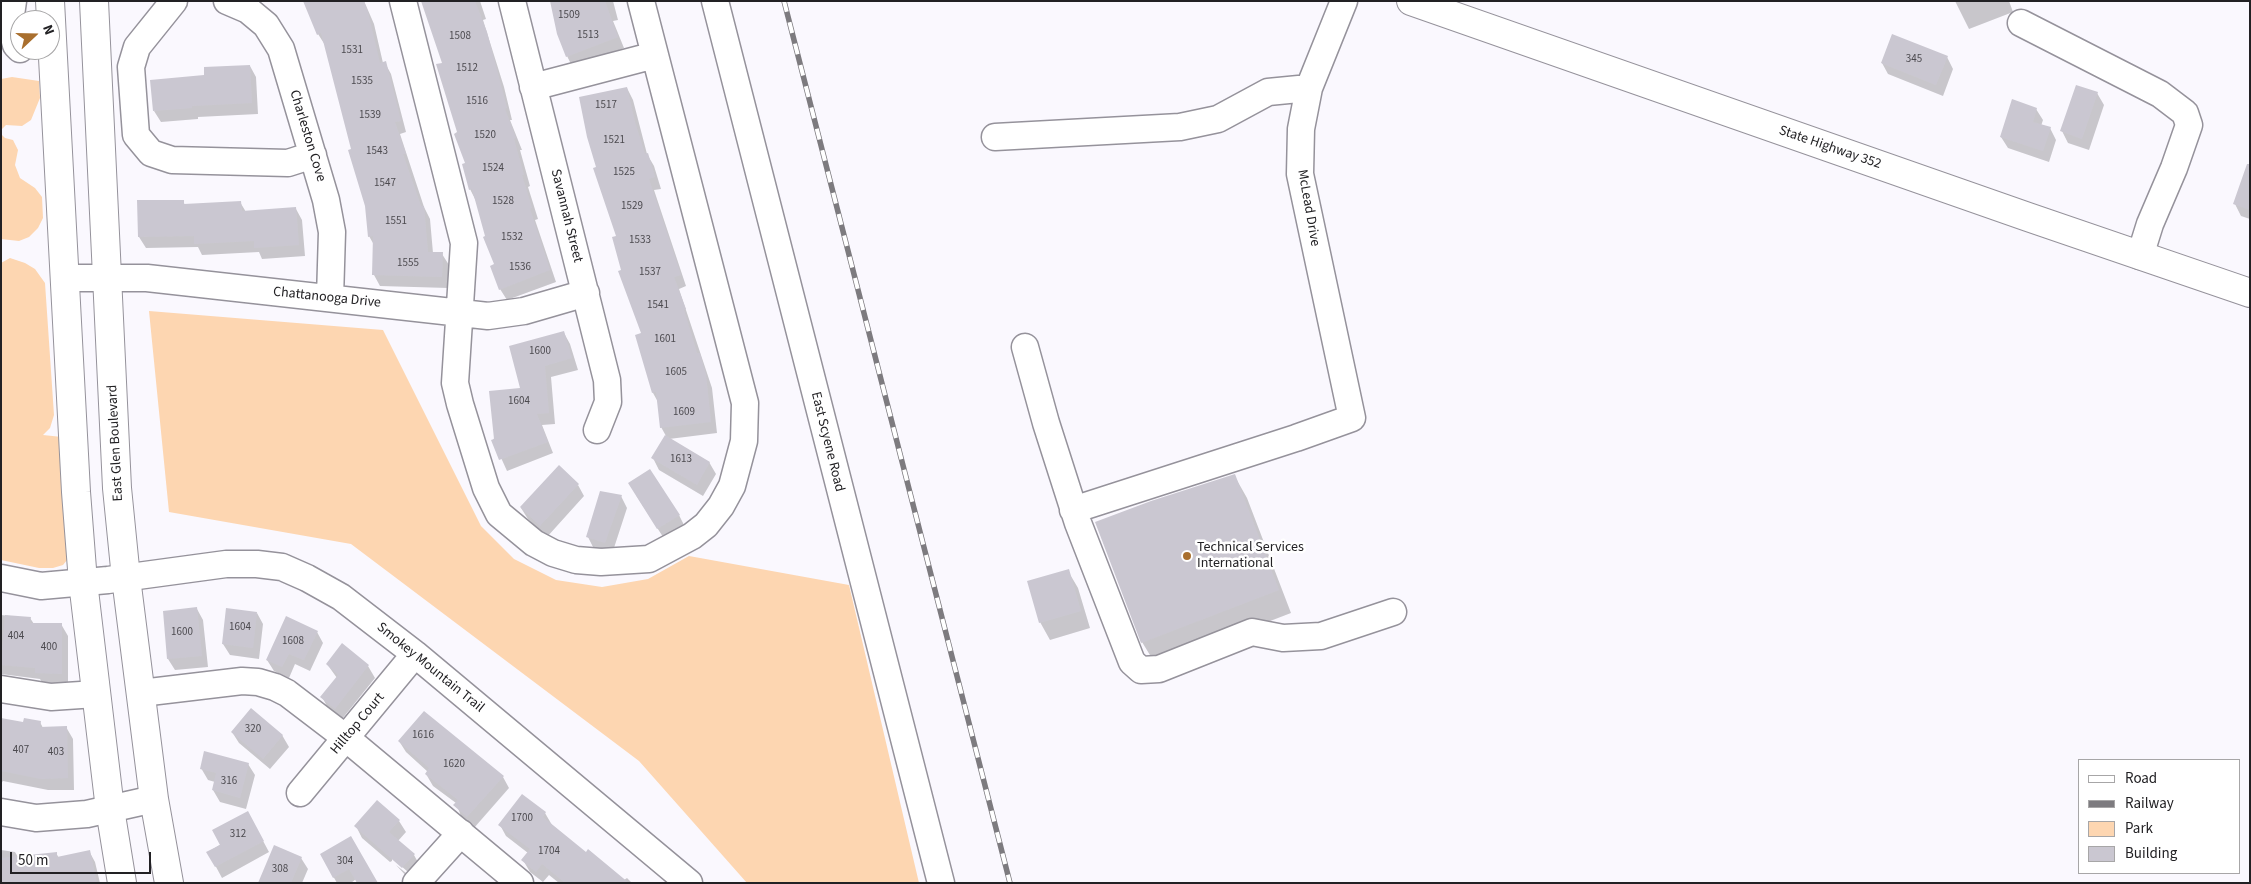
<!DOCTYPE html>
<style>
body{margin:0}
#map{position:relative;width:2251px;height:884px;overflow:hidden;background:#faf8fe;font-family:"Source Sans 3",sans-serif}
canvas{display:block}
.frame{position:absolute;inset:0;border:2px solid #222124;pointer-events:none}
.legend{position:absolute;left:2078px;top:759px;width:162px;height:115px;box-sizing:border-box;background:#fff;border:1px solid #a7a6a7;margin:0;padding:6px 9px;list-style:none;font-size:15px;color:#222124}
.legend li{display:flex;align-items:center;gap:10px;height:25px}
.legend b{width:25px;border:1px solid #a7a6a7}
.north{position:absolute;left:10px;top:10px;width:50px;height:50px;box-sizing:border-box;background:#fff;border:1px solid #a7a6a7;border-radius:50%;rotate:69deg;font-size:14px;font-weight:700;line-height:20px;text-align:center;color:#222124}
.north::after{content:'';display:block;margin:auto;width:18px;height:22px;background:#a96f2e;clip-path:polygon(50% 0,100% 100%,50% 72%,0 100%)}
.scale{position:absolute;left:10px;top:852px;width:141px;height:22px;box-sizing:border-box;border:2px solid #222124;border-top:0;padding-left:6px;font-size:15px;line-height:18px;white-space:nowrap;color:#222124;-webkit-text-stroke:4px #fff;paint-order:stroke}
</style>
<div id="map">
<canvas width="2251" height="884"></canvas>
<div class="frame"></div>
<ul class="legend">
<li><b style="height:6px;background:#fff"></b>Road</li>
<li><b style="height:6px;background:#7d7b7f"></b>Railway</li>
<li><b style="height:14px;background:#fdd6b1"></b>Park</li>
<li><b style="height:14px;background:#cac7d1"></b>Building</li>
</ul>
<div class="north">N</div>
<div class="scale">50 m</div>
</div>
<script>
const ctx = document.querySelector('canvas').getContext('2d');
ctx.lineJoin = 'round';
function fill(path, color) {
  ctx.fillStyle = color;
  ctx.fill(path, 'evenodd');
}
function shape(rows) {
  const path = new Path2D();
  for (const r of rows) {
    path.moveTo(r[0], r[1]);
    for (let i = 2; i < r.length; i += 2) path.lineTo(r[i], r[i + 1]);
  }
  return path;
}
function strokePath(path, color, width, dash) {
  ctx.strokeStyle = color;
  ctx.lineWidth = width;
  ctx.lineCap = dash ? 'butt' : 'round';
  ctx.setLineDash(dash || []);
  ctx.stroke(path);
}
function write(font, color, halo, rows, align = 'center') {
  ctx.font = font + ' "Source Sans 3",sans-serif';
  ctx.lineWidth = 5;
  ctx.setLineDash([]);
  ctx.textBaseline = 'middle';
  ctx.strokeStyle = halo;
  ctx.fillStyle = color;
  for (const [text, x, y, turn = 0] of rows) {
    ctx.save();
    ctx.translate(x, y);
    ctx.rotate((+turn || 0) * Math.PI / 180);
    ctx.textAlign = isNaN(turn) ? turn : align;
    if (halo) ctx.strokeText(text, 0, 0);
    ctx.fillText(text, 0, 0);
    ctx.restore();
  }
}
fill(shape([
 [12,77,39,81,40,98,31,120,22,126,6,125,1,130,1,79],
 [1,134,5,138,13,140,18,150,15,165,20,178,35,188,42,197,43,218,38,228,29,237,19,241,1,239],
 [10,258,25,263,35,269,45,283,54,415,50,428,43,435,62,437,72,554,63,565,53,568,39,568,1,560,1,263],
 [149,311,383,330,481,526,514,559,556,580,602,587,648,579,689,556,849,585,919,883,747,883,639,761,351,544,169,512]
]), '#fdd6b1');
fill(shape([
 [315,1,364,1,374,24,383,63,385,63,391,74,406,132,400,134,424,207,430,219,433,253,442,254,449,265,448,288,380,286,374,275,374,245,369,236,367,206,325,45,318,34],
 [423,1,480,1,486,19,483,20,504,87,512,120,510,120,522,150,520,150,530,186,528,187,538,219,535,220,556,282,507,300,500,289,495,265,476,201,470,189,467,164,443,63],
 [553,1,613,1,618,20,613,21,624,48,573,68,567,56],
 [1955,1,2009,1,2013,12,1969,29],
 [1947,57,1953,69,1943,96,1888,74,1882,63],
 [250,66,256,77,258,114,198,117,198,119,161,122,154,111,205,76],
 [627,88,633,100,647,154,654,166,661,189,654,190,686,286,679,289,712,388,717,433,669,439,709,462,716,474,703,496,659,470,653,458,666,436,661,427,658,402,653,393,642,334,622,271,617,237,598,168],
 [2097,93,2104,105,2089,150,2068,143,2062,131],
 [2036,109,2043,120,2041,126,2050,128,2056,140,2049,162,2008,148,2001,137],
 [2250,180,2250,219,2241,216,2235,204],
 [183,201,185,205,240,202,246,212,296,209,302,220,305,256,262,259,259,252,202,255,198,247,146,248,139,237,138,202],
 [564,333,570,344,578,370,551,377,555,424,542,425,553,453,507,471,493,440,522,390],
 [1234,475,1247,498,1291,613,1156,665,1142,642],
 [578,485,584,496,547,537,528,519,521,508],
 [636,495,679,515,685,527,665,540],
 [621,496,627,508,612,554,594,549,588,537],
 [1068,571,1078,588,1090,628,1050,640,1040,622],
 [197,609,203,620,208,667,175,670,168,659],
 [257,613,263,624,259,659,230,655,223,644],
 [1,615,30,618,34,624,61,624,68,636,68,685,43,684,40,679,1,674],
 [317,632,323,643,310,671,295,664,289,678,274,671,267,660],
 [342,645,368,666,375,678,342,719,328,708,322,697,337,678,327,664],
 [1,720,24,724,40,722,43,728,66,727,73,739,74,790,48,790,3,781,1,783],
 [232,732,282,735,289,747,270,769,239,743],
 [399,741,503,777,509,788,474,828,461,816,456,803,433,786,426,774,428,772,406,752],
 [248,764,255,775,246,809,220,802,213,790,215,782,208,780,201,768],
 [545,813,552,825,586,853,624,880,627,878,632,883,559,883,549,875,543,882,530,872,523,860,528,853,506,836,500,825],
 [399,821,406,832,398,841,414,855,420,866,409,879,396,865,406,873,408,872,392,858,392,861,390,862,362,838,356,826],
 [254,824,269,852,222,878,208,852],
 [350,838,356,879,351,883,337,883,321,855],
 [1,850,15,852,18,857,56,853,59,858,89,851,95,862,100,883,1,883],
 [301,858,308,869,302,883,259,883]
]), '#0003');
fill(shape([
 [303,1,364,1,368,12,380,63,386,61,401,121,395,122,406,154,403,154,421,206,424,206,428,252,443,252,442,277,372,275,373,236,368,237,365,206,348,150,351,149,321,33,317,35],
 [421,1,475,1,487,32,507,108,505,109,516,138,514,139,524,175,522,175,532,208,530,209,550,270,499,290,490,266,494,264,483,237,485,236,472,189,469,190,462,164,465,163,454,134,457,132,436,64,442,63],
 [550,1,605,1,618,37,566,57,557,34],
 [1892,34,1948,56,1936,85,1881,63],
 [250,65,252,103,192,106,192,108,153,111,150,80,204,75,204,67],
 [2076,85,2098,92,2082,139,2060,131],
 [627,87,635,122,645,154,648,153,655,177,649,179,681,275,674,277,686,309,684,310,697,353,700,353,706,375,711,422,660,428,656,392,652,393,635,335,641,333,618,271,621,270,612,237,616,236,593,168,596,167,587,137,579,97],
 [2012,99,2037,108,2033,122,2051,127,2043,151,2000,137],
 [2247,164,2250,164,2250,210,2233,204],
 [137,200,184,200,184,204,241,201,242,211,296,207,299,245,254,248,254,241,194,244,194,236,138,237],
 [564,331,572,358,545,366,549,413,537,414,548,442,499,460,491,440,494,439,489,391,520,388,509,346],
 [665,435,710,462,697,485,651,458],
 [559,465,579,484,540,526,520,507],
 [650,469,680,515,657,529,628,483],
 [1235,474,1279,590,1141,643,1095,522,1151,501],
 [600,491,622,495,605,543,586,537],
 [1069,569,1081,611,1039,623,1027,581],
 [197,607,202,656,167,659,163,611],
 [226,608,257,612,253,648,222,644],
 [5,615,31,617,30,623,62,623,62,674,35,673,35,668,1,665],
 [286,616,318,631,304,660,289,654,282,667,266,660],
 [342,643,369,665,335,709,320,697,338,675,326,664],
 [251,708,283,735,263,759,231,732],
 [424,711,504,776,467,817,453,805,458,800,425,774,429,768,398,741],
 [1,718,23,722,24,718,41,721,40,727,67,726,68,778,41,779,1,771],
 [204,751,249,763,240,798,212,790,216,773,200,769],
 [522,794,546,812,543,817,586,852,588,849,629,883,565,883,542,864,536,872,521,860,530,849,498,825],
 [377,800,400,820,389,832,415,854,402,868,354,826],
 [248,811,264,841,215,867,206,852,220,845,212,830],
 [351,836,378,883,357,883,349,869,333,878,320,854],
 [274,845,302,857,291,883,258,883],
 [90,850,97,883,1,883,1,858,57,852,57,857]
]), '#cac7d1');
const minor = shape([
 [13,1,10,22,16,45,20,49],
 [174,1,137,47,131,67,136,135,151,153,172,160,288,163,313,155],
 [227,1,248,10,266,25,281,49,326,200,332,232,330,298],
 [403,1,464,243,455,383,460,404,486,488,499,514,534,543,553,553,576,560,601,562,649,559,692,536,706,525,721,506,732,486,744,441,745,403,641,1],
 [512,1,607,380,608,402,597,430],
 [715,1,941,883],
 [2021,23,2160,94,2185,113,2189,125,2174,168,2150,224,2140,256],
 [533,87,655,55],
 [995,137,1180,127,1218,119,1268,92,1309,88],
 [65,278,147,278,488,316,524,311,586,293],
 [1025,347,1046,423,1078,523,1132,662,1141,670,1159,669,1252,632,1283,638,1321,636,1393,612],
 [1073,510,1296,438,1352,418,1300,174,1301,129,1309,88,1344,1],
 [1,578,41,586,108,580,226,564,257,564,282,567,307,578,341,597,415,654,689,883],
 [1,689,51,697,96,694],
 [141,693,242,681,258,682,275,687,287,693,346,738,520,883],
 [300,793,415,654],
 [1,812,36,818,87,814,154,799],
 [416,883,461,833]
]);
const major = shape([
 [50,1,76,492,83,582,110,809,122,883],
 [94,1,117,488,126,578,154,799,169,883],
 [1411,1,2028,217,2250,293]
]);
strokePath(minor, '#95929b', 29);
strokePath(major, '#95929b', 30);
strokePath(minor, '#fff', 26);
strokePath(major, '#fff', 28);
const rail = shape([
 [784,1,1010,883]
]);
strokePath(rail, '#7d7b7f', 5.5);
strokePath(rail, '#fff', 4, [11]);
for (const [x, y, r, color] of [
 [1187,556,5,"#a96f2e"]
]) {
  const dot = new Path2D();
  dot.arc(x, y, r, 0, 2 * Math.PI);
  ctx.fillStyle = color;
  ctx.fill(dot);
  strokePath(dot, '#fff', 2);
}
write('11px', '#4c4a4f', null, [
 ["1509",569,16],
 ["1513",588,36],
 ["1508",460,37],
 ["1531",352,51],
 ["345",1914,60],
 ["1512",467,69],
 ["1535",362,82],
 ["1516",477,102],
 ["1517",606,106],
 ["1539",370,116],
 ["1520",485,136],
 ["1521",614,141],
 ["1543",377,152],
 ["1524",493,169],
 ["1525",624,173],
 ["1547",385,184],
 ["1528",503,202],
 ["1529",632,207],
 ["1551",396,222],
 ["1532",512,238],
 ["1533",640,241],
 ["1555",408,264],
 ["1536",520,268],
 ["1537",650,273],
 ["1541",658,306],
 ["1601",665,340],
 ["1600",540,352],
 ["1605",676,373],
 ["1604",519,402],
 ["1609",684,413],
 ["1613",681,460],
 ["1604",240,628],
 ["1600",182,633],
 ["404",16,637],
 ["1608",293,642],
 ["400",49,648],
 ["320",253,730],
 ["1616",423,736],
 ["407",21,751],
 ["403",56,753],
 ["1620",454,765],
 ["316",229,782],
 ["1700",522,819],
 ["312",238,835],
 ["1704",549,852],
 ["304",345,862],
 ["308",280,870]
]);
write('14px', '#222124', '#fff', [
 ["Charleston Cove",307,136,73],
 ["State Highway 352",1830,148,19],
 ["McLead Drive",1308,208,80],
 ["Savannah Street",566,216,76],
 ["Chattanooga Drive",327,298,6],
 ["East Scyene Road",827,442,76],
 ["East Glen Boulevard",116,443,-93],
 ["Smokey Mountain Trail",430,668,39],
 ["Hilltop Court",358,724,-50]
]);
write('14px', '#222124', '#fff', [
 ["Technical Services",1197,548],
 ["International",1197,564]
], 'left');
</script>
